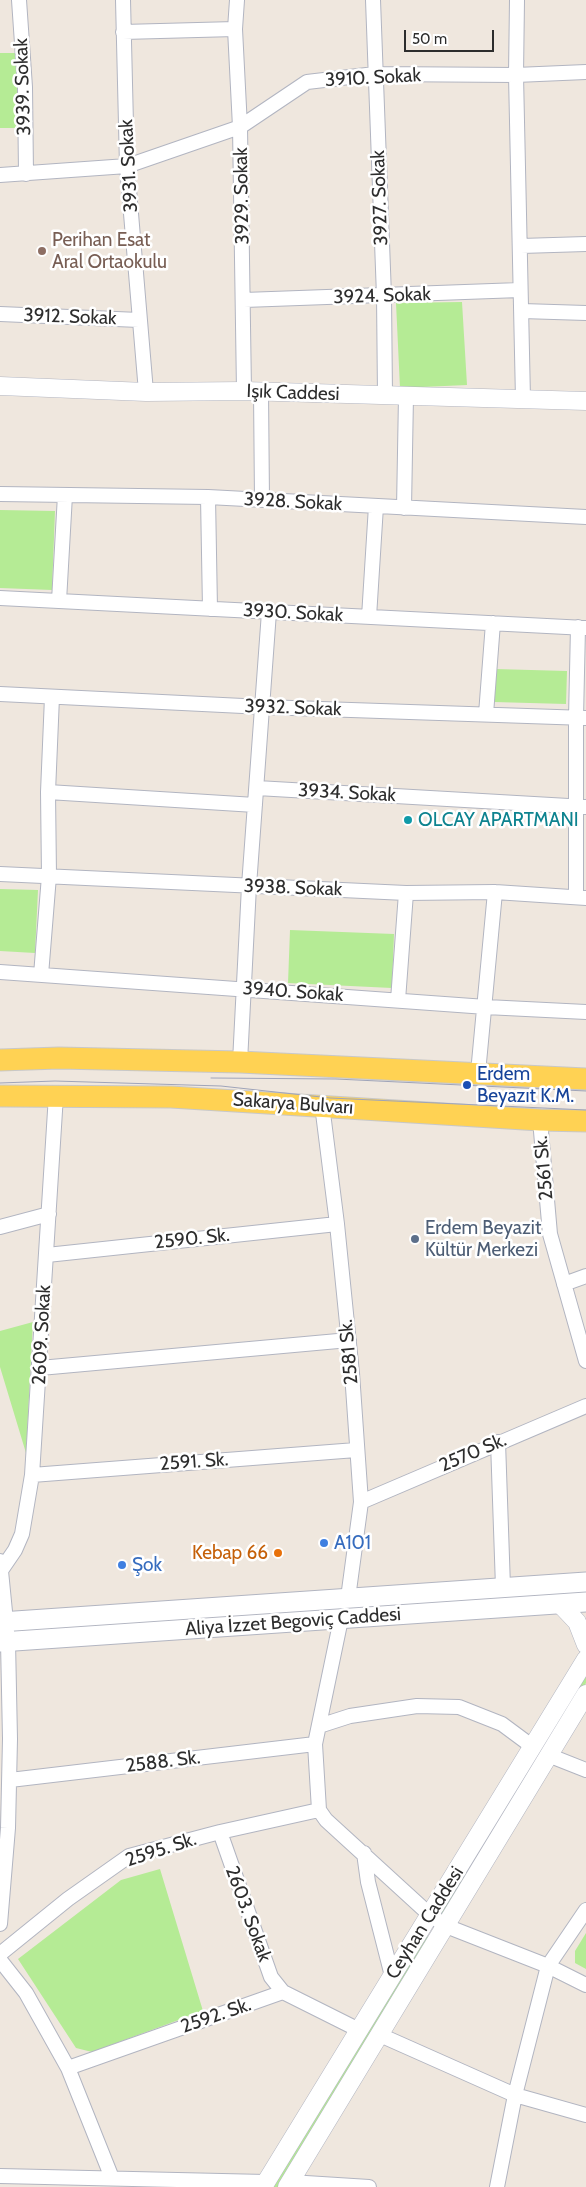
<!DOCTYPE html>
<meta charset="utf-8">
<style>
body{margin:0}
#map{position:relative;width:586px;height:2187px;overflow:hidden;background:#efe7de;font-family:Cabin,sans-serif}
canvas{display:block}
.scale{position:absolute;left:404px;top:30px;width:90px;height:22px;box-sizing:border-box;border:2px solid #2d2d2d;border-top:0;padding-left:6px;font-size:15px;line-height:18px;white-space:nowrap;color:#2d2d2d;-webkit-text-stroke:4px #fff;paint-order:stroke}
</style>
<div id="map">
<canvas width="586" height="2187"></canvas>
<div class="scale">50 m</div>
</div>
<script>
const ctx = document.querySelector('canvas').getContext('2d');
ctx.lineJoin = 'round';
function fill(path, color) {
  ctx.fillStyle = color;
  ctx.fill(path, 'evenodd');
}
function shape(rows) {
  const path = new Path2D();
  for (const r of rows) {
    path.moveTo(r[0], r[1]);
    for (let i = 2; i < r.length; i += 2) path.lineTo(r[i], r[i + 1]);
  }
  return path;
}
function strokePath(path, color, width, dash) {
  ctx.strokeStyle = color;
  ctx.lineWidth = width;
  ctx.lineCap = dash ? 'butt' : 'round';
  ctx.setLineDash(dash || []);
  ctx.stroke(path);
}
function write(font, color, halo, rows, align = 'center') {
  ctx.font = font + ' Cabin,sans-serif';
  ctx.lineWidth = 5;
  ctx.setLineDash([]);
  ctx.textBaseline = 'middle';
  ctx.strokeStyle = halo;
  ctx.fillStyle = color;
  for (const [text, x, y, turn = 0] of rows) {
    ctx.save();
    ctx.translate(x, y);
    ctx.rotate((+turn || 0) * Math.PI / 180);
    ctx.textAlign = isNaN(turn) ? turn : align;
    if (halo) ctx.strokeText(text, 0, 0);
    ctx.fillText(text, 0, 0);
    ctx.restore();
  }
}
fill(shape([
 [0,53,17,53,20,128,0,128],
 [462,302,467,385,400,388,396,303],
 [0,510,55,511,52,590,0,588],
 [495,669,567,671,566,704,494,702],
 [0,889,38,890,35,953,0,951],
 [290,930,394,934,392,988,288,983],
 [33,1322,26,1453,0,1367,0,1331],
 [586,1668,586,1683,444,1916,439,1913],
 [160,1869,203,2011,92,2052,76,2048,18,1959,121,1880],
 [586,1933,586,1969,575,1963,575,1951],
 [425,1935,430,1938,279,2187,269,2187]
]), '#b5eb95');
const minor = shape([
 [19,0,25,87,26,174],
 [123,0,127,166,146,392],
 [237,0,235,29,240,127,244,391],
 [373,0,384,296,385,396],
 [517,0,516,75,523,399],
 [123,32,235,29],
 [0,175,127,166,240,127,307,82,375,74,516,75,586,72],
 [521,246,586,244],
 [244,300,520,290],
 [522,311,586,313],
 [0,314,139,320],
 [261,392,262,500],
 [0,494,208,497,586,517],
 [208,497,210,609],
 [404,508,406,396],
 [0,598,586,628],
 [59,601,65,495],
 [369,617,376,506],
 [0,694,263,707,586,718],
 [486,714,493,623],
 [257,788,586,807],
 [48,792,255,805],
 [0,874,406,893,495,892,586,898],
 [576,897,576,718,578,627],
 [0,972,486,1007,586,1012],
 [41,975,49,876,48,792,52,697],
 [398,1000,406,893],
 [240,1062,249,886,269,612],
 [478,1073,495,892],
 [322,1105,337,1224,352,1373,361,1502,348,1598],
 [540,1120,550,1234,586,1361],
 [0,1227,49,1214],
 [47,1255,337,1224],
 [564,1284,586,1276],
 [40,1368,349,1340],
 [498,1442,503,1587],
 [32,1475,356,1450],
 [361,1502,586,1406],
 [2,1569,15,1550,22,1534,32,1475,56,1095],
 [341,1619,315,1744,319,1810,326,1820,430,1915,446,1926,548,1966,586,1985],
 [319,1726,350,1716,417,1706,459,1707,502,1724,533,1747],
 [548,1755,586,1770],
 [10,1780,315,1744],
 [220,1832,271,1977,283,1992,359,2030],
 [364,1853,368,1882,392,1976],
 [0,1924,8,1828,10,1739,8,1642,0,1561],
 [0,1954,68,1899,129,1856,220,1832,319,1810],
 [0,1960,26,1993,68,2068,112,2178],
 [380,2035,515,2095,586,2115],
 [68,2068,283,1992],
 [0,2176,266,2182],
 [290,2182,369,2187],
 [497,2187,515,2095,548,1966,586,1910]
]);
const tertiary = shape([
 [0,386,146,392,244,391,586,401],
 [560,1604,577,1622,586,1645],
 [263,2187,586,1659],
 [287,2187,586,1694]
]);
const secondary = shape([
 [0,1622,586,1582],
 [0,1642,586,1602]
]);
const primary = shape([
 [0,1060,59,1058,240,1062,586,1079],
 [0,1096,171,1097,540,1120,586,1121]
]);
strokePath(minor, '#b2b5c1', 16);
strokePath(tertiary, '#b2b5c1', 19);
strokePath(secondary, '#b2b5c1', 21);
strokePath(primary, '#c8c8c8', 23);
strokePath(minor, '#fff', 14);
strokePath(tertiary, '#fff', 18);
strokePath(secondary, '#fff', 19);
strokePath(primary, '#ffd253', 21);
strokePath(shape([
 [211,1078,336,1079,586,1091],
 [0,1083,55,1081,221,1086,330,1098,586,1110]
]), '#9fa4b9', 1);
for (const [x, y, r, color] of [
 [42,251,5,"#8d6e63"],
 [408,820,5,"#0f9aa8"],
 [467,1085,5,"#1a4fb4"],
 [415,1239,5,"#5c6f8a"],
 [324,1543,5,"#3f7fe0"],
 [278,1553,5,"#e8710a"],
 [122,1565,5,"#3f7fe0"]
]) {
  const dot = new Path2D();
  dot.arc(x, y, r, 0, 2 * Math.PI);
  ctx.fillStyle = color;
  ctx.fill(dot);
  strokePath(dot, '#fff', 2);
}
write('19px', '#2d2d2d', '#fff', [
 ["3910. Sokak",373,78,-3],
 ["3939. Sokak",23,87,-92],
 ["3931. Sokak",129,166,-93],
 ["3929. Sokak",242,196,-91],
 ["3927. Sokak",380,198,-92],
 ["3924. Sokak",382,296,-2],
 ["3912. Sokak",70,317,2],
 ["Işık Caddesi",293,393,2],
 ["3928. Sokak",293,502,3],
 ["3930. Sokak",293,613,3],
 ["3932. Sokak",293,708,2],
 ["3934. Sokak",347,793,3],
 ["3938. Sokak",293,888,2],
 ["3940. Sokak",293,992,4],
 ["Sakarya Bulvarı",293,1104,4],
 ["2561 Sk.",544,1168,-95],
 ["2590. Sk.",192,1239,-6],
 ["2609. Sokak",42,1335,-87],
 ["2581 Sk.",349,1352,-95],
 ["2570 Sk.",473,1453,-23],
 ["2591. Sk.",194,1462,-4],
 ["Aliya İzzet Begoviç Caddesi",293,1622,-4],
 ["2588. Sk.",163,1762,-7],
 ["2595. Sk.",161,1850,-18],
 ["2603. Sokak",248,1914,70],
 ["Ceyhan Caddesi",425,1923,-58],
 ["2592. Sk.",216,2016,-19]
]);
write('19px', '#785e54', '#fff', [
 ["Perihan Esat",52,240],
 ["Aral Ortaokulu",52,262]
], 'left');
write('19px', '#0d838f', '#fff', [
 ["OLCAY APARTMANI",418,820]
], 'left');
write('19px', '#164399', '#fff', [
 ["Erdem",477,1074],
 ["Beyazıt K.M.",477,1096]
], 'left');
write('19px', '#4e5e75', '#fff', [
 ["Erdem Beyazit",425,1228],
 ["Kültür Merkezi",425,1250]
], 'left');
write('19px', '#366cbe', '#fff', [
 ["A101",334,1543],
 ["Şok",132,1565]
], 'left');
write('19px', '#c56008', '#fff', [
 ["Kebap 66",268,1553]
], 'right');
</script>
